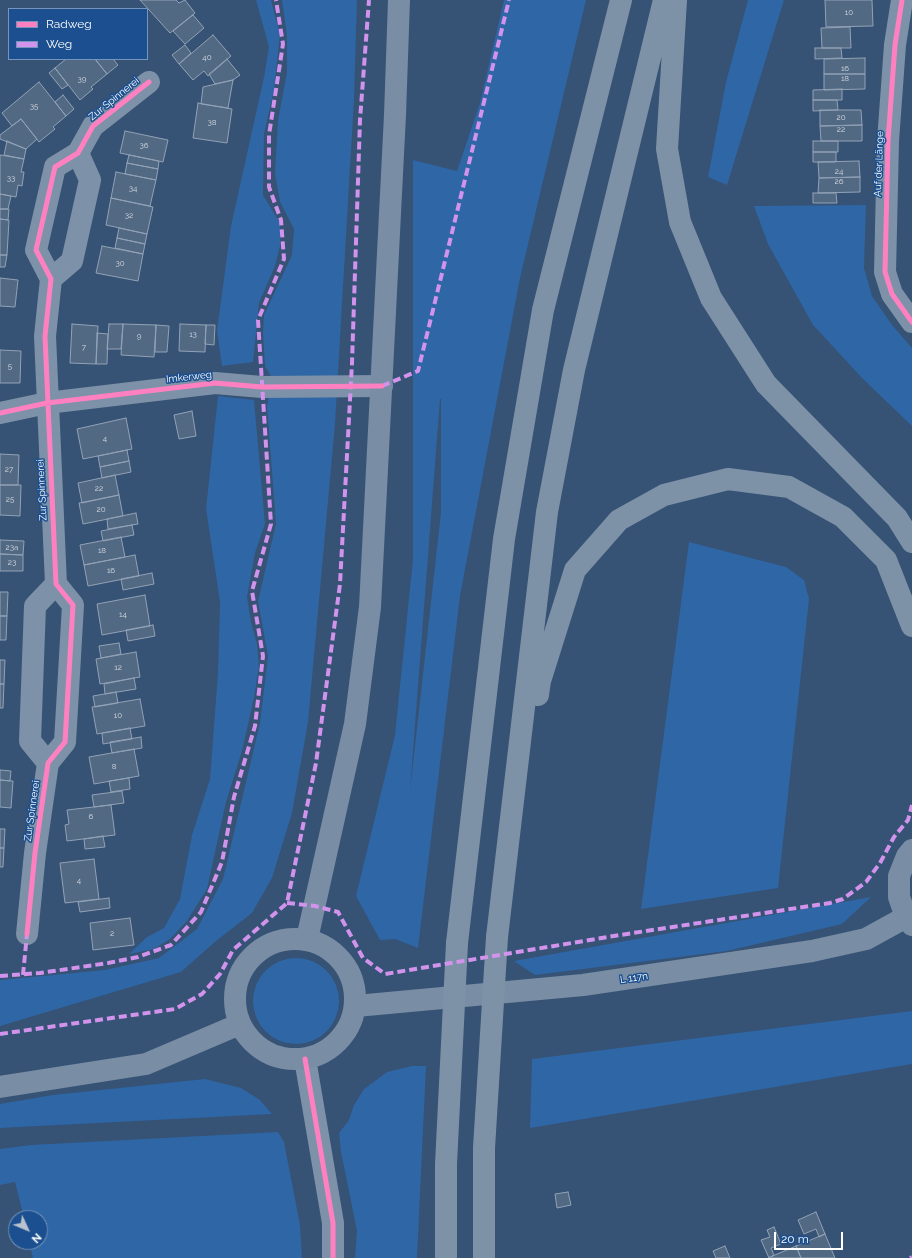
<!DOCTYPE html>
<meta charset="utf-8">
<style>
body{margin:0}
#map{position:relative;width:912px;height:1258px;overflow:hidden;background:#365274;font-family:Raleway,sans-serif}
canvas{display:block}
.legend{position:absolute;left:8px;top:8px;width:140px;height:52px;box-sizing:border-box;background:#1b4f8f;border:1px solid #7695bc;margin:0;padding:5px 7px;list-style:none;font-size:12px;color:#fff}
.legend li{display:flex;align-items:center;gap:8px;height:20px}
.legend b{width:20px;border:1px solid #7695bc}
.north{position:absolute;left:8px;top:1210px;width:40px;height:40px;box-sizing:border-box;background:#1b4f8f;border:1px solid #7695bc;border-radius:50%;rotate:134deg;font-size:11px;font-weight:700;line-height:16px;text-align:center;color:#fff}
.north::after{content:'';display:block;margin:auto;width:14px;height:18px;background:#b9c2ce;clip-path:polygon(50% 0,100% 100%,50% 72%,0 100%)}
.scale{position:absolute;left:774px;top:1232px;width:69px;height:18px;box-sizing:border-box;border:2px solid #fff;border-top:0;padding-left:5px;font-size:12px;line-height:14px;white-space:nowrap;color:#fff;-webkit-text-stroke:3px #1b4f8f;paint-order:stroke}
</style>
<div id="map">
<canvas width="912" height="1258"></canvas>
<ul class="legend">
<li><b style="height:5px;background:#ff80c0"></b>Radweg</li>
<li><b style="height:5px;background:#d193ec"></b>Weg</li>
</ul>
<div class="north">N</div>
<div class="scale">20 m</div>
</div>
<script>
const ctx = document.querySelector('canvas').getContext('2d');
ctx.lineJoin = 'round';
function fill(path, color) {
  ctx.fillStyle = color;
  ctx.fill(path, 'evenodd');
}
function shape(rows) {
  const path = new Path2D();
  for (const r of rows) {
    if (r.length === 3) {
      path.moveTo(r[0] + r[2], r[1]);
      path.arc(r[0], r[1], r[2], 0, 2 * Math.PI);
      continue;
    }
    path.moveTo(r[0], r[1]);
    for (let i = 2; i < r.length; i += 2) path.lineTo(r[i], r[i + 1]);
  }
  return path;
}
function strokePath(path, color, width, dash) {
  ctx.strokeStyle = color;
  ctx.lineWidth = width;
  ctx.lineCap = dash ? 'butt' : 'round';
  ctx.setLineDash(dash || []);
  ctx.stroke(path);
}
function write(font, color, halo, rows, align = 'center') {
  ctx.font = font + ' Raleway,sans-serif';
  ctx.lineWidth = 3;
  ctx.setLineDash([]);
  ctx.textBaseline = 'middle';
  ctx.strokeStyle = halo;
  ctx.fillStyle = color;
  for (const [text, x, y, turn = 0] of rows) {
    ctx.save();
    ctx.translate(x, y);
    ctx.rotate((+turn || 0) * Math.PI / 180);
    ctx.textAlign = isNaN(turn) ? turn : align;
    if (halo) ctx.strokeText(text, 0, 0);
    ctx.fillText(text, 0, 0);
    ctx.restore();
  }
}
fill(shape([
 [256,0,271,0,280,34,274,90,264,134,263,195,280,223,280,246,275,266,259,303,253,362,222,366,217,331,231,226,264,77,269,47],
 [282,0,357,0,354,99,335,424,308,722,292,813,272,878,252,913,216,941,181,972,0,1026,0,980,105,970,159,958,197,929,223,879,260,723,268,656,258,601,276,524,267,406,272,378,265,366,263,332,264,315,292,255,294,229,280,202,275,173,278,120,287,72,287,36],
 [504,0,586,0,520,278,460,596,418,948,395,939,380,940,356,896,395,735,413,559,413,160,457,171,480,103],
 [441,399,441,512,410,791,440,399],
 [748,0,784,0,727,185,708,177,726,82],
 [866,205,864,268,872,296,892,325,912,348,912,426,863,379,813,325,768,244,754,206],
 [218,396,254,400,265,524,255,553,247,597,251,622,257,644,259,666,254,698,242,751,226,802,207,889,187,921,170,939,154,949,129,954,147,937,164,928,180,899,192,835,210,779,218,673,220,602,206,509],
 [689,542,786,567,804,580,809,599,778,888,641,909],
 [871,897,842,924,727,951,535,975,514,961],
 [296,1001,43],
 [912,1011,912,1064,530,1128,532,1059],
 [412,1066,426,1066,417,1258,355,1258,357,1231,341,1152,339,1133,349,1120,354,1105,364,1089,387,1072],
 [205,1079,241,1088,260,1100,272,1114,0,1128,0,1104,53,1095],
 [278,1132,284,1142,300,1225,302,1258,33,1258,29,1242,40,1242,40,1218,24,1218,15,1182,0,1185,0,1149,31,1145]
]), '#2f66a5');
const building = shape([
 [140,0,176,0,179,3,185,0,195,13,170,33,140,0],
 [825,0,872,0,873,26,826,27,825,0],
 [193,15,204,28,185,44,173,31,193,15],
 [850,27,851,48,822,48,821,28,850,27],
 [213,35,231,56,208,76,204,71,193,80,179,64,213,35],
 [185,45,191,53,179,64,172,55,185,45],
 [815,48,841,48,842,58,815,59,815,48],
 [865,58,865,74,824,74,824,59,865,58],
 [66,59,95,59,107,74,91,87,93,89,80,100,55,68,66,59],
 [95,59,113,59,118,65,107,74,95,59],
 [227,59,240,75,233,80,215,84,209,74,227,59],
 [55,68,68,85,62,89,49,73,55,68],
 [824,74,865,74,865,89,824,90,824,74],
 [233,80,228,108,201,104,203,87,233,80],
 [39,82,66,116,53,127,55,129,39,142,21,119,12,126,2,113,39,82],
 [842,89,842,100,813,100,813,90,842,89],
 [63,95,74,109,66,116,55,102,63,95],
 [813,100,837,100,838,110,813,111,813,100],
 [198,103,232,109,227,143,193,138,198,103],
 [820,110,861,110,862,125,820,126,820,110],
 [21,119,37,139,26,149,0,139,0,135,21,119],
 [862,125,862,141,821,141,820,126,862,125],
 [125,131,168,140,163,162,120,153,125,131],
 [7,141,26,149,24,159,4,155,7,141],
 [813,141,838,141,838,152,813,152,813,141],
 [813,152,836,152,836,162,813,162,813,152],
 [0,155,24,159,21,172,24,172,22,186,18,185,16,197,0,194,0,155],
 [129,155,159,161,158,169,127,163,129,155],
 [859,161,860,177,819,178,818,162,859,161],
 [127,163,158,169,156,180,125,174,127,163],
 [116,172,156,180,150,206,111,198,116,172],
 [860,177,860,192,818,193,819,178,860,177],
 [813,193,836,193,837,203,813,203,813,193],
 [0,194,11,196,8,209,0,209,0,194],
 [111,198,153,207,147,234,106,225,111,198],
 [0,209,9,209,8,220,0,219,0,209],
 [0,219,9,220,7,255,0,255,0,219],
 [119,228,147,234,145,244,117,238,119,228],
 [117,238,145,244,143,254,115,248,117,238],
 [102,246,143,254,138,281,96,273,102,246],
 [0,255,7,255,5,267,0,267,0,255],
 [0,278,18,280,15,307,0,306,0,278],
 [72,324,98,326,96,364,70,363,72,324],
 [109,324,123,324,121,349,107,349,109,324],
 [123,324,156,325,154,357,121,355,123,324],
 [180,324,206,325,205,352,179,351,180,324],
 [156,325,169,326,167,352,155,352,156,325],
 [206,325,215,325,214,345,205,344,206,325],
 [97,333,108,334,107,364,96,364,97,333],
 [0,350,21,351,20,383,0,383,0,350],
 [192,411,196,436,179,439,174,415,192,411],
 [126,418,132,449,83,459,77,429,126,418],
 [127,450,129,461,100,467,98,456,127,450],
 [0,454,19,455,18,485,0,485,0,454],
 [129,461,131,472,102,478,100,467,129,461],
 [115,475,119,495,82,503,78,483,115,475],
 [0,485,21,485,20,516,0,515,0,485],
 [119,495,123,516,83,524,79,503,119,495],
 [136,513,138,524,108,529,107,519,136,513],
 [132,525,134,535,103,541,101,531,132,525],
 [121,537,125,557,84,565,80,545,121,537],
 [0,540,24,541,23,555,0,554,0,540],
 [0,554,23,555,23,571,0,571,0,554],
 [135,555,139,576,88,586,84,565,135,555],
 [152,573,154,584,123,590,121,579,152,573],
 [0,592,8,592,7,616,0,616,0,592],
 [145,595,150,626,102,635,97,604,145,595],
 [0,616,7,616,6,640,0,640,0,616],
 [153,625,155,636,128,641,126,630,153,625],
 [119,643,121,654,101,658,99,646,119,643],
 [136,652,140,677,100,684,96,659,136,652],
 [0,660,5,660,4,684,0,684,0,660],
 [134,678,136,689,105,694,104,684,134,678],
 [0,684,4,684,3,708,0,708,0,684],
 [116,692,118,703,95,707,93,696,116,692],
 [140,699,145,726,97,734,92,707,140,699],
 [130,728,132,739,103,744,102,733,130,728],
 [141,737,142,748,112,753,110,742,141,737],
 [134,749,139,776,94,784,89,757,134,749],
 [0,770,11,771,10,781,0,780,0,770],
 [129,778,130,789,111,792,109,781,129,778],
 [0,780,13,781,11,808,0,807,0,780],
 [122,791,124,803,94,807,92,795,122,791],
 [111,805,115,835,67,841,65,825,69,824,67,810,111,805],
 [0,829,5,829,4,848,0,848,0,829],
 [103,836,105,847,85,849,84,839,103,836],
 [0,848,4,848,3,867,0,867,0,848],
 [94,859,99,899,65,903,60,863,94,859],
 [109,898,110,908,80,912,78,902,109,898],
 [130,918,134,945,93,950,90,923,130,918],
 [568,1192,571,1205,557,1208,555,1194,568,1192],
 [816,1212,825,1234,819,1237,816,1229,804,1234,798,1220,816,1212],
 [774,1227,781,1244,771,1248,774,1255,769,1258,761,1240,770,1237,767,1230,774,1227],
 [825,1234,835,1258,801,1258,796,1246,825,1234],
 [725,1246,730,1258,716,1258,713,1251,725,1246],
 [796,1246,801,1258,768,1258,796,1246]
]);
fill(building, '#526984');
strokePath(building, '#92a2b6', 1);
strokePath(shape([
 [902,0,895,45,888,141,885,272,892,294,912,322],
 [51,279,72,261,90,180,78,153],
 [0,413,47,403,215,383,262,387,382,386],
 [48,763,30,741,35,606,56,584],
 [27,934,35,853,48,763,65,742,73,605,56,584,45,336,51,279,36,250,55,167,78,153,93,126,149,82],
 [305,1059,333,1223,333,1258]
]), '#7d92a8', 22);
strokePath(shape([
 [912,850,907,856,899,876,899,897,906,917,912,925],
 [295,999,60],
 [307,939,355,724,370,607,395,115,399,0],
 [356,1006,583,985,812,951,866,939,906,917],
 [0,1087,146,1064,240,1024]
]), '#798da4', 22);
strokePath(shape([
 [676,0,667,149,680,222,711,298,766,384,897,518,912,542],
 [538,695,540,681,575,570,619,520,664,495,728,479,789,487,843,517,886,560,912,626],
 [497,937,547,512,574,370,664,0],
 [457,943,504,539,543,310,621,0]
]), '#7e92a7', 22);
strokePath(shape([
 [446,1258,446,1164,457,943],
 [484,1258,484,1148,497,937]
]), '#7e92a7', 22);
strokePath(shape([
 [382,386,418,371,509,0],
 [287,903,315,906,338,912,363,958,385,974,620,935,830,903,843,899,866,882,880,863,894,837,908,820,912,805],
 [23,975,27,934],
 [0,976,40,973,108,963,138,957,171,945,201,912,222,862,234,797,255,726,263,656,252,591,271,524,258,320,284,259,281,220,269,187,269,135,283,44,276,0],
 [0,1034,175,1009,202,994,220,974,233,950,287,903,316,763,340,584,352,363,360,120,369,0],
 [910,1258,912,1257]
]), '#d193ec', 4, [8, 4]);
strokePath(shape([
 [902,0,895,45,888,141,885,272,892,294,912,322],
 [0,413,47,403,215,383,262,387,382,386],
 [27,934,35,853,48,763,65,742,73,605,56,584,45,336,51,279,36,250,55,167,78,153,93,126,149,82],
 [305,1059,333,1223,333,1258]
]), '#ff80c0', 5);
write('8px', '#d4dae0', null, [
 ["10",849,13],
 ["40",207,58],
 ["16",845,69],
 ["18",845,79],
 ["39",82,80],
 ["35",34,107],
 ["20",841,118],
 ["38",212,123],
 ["22",841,130],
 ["36",144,146],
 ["24",839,172],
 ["33",11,179],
 ["26",839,182],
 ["34",133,189],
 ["32",129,216],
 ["30",120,264],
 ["13",193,335],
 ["9",139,337],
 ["7",84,348],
 ["5",10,367],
 ["4",105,439],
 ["27",9,470],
 ["22",99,489],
 ["25",10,500],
 ["20",101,510],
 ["23a",12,548],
 ["18",102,551],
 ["23",12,563],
 ["16",111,571],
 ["14",123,615],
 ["12",118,668],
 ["10",118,716],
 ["8",114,767],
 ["6",91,817],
 ["4",79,881],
 ["2",112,934]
]);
write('10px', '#fff', '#1b4f8f', [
 ["Zur Spinnerei",114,99,-39],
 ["Auf der Länge",879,164,-88],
 ["Imkerweg",189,377,-6],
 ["Zur Spinnerei",42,490,-93],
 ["Zur Spinnerei",32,811,-82],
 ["L 117n",634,978,-8]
]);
</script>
